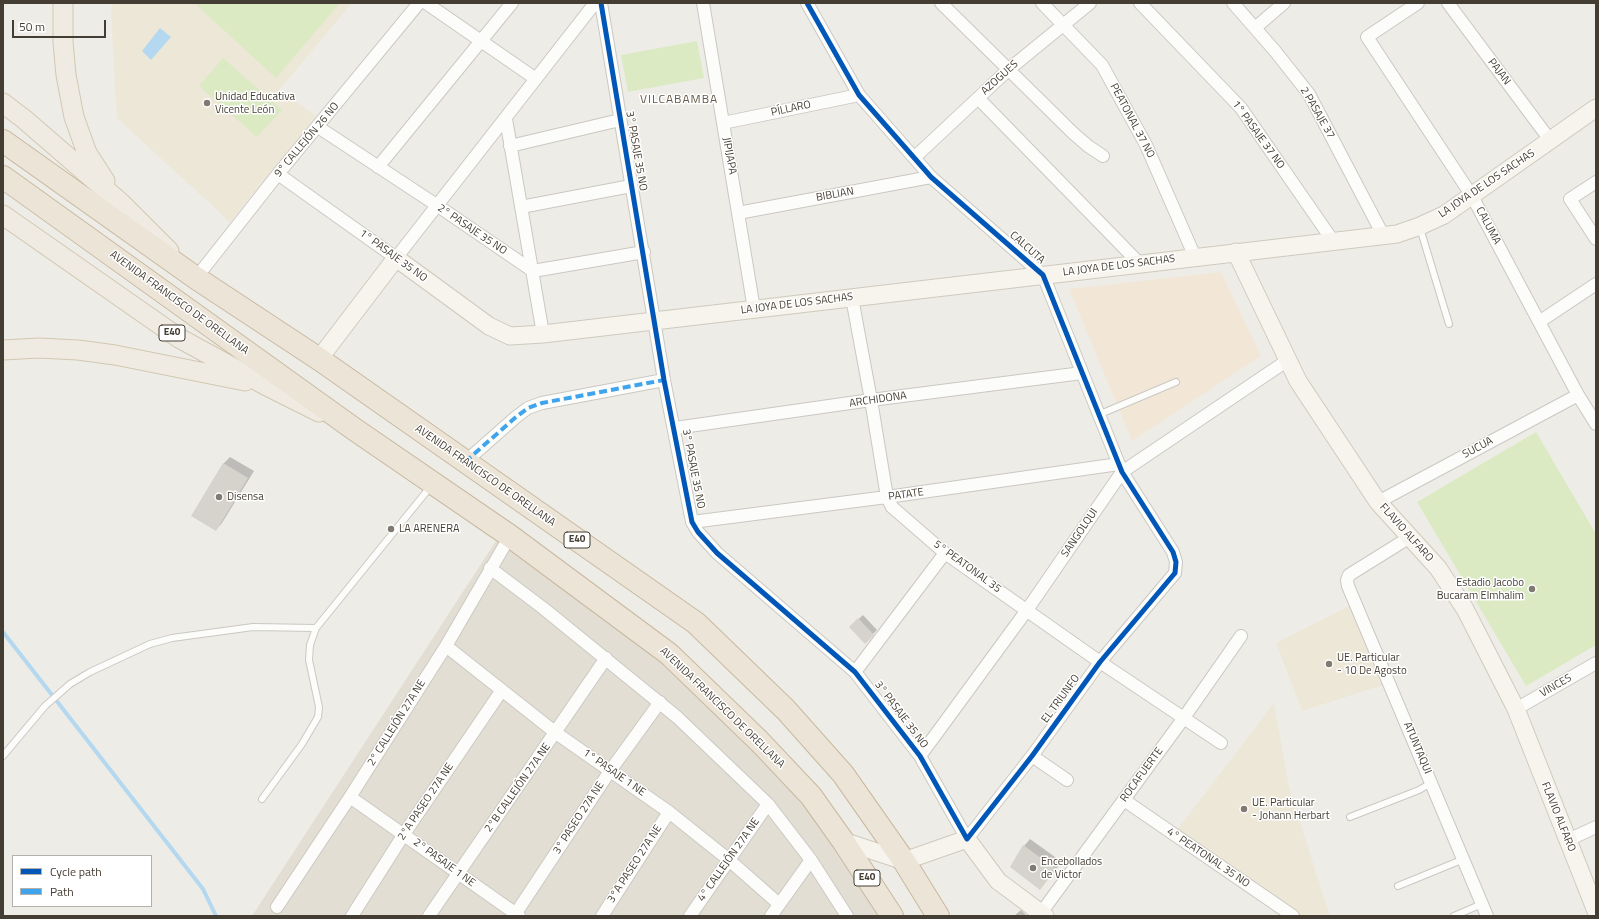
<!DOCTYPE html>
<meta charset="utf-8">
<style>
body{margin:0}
#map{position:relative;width:1599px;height:919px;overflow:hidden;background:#eeece6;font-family:"Titillium Web",sans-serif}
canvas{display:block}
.frame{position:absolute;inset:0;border:4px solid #443d33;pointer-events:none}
.legend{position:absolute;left:12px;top:855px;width:140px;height:52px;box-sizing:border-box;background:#fff;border:1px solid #b4b1ad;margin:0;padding:5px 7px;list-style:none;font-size:12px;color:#443d33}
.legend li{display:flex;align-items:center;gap:8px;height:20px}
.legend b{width:20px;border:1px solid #b4b1ad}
.scale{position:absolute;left:12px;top:20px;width:94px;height:18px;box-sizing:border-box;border:2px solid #443d33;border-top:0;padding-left:5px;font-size:12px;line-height:14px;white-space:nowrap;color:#443d33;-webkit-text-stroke:3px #fff;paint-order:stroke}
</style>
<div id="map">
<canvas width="1599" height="919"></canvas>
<div class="frame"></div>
<ul class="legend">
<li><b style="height:5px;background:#0057b8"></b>Cycle path</li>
<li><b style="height:5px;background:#3fa4eb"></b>Path</li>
</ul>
<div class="scale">50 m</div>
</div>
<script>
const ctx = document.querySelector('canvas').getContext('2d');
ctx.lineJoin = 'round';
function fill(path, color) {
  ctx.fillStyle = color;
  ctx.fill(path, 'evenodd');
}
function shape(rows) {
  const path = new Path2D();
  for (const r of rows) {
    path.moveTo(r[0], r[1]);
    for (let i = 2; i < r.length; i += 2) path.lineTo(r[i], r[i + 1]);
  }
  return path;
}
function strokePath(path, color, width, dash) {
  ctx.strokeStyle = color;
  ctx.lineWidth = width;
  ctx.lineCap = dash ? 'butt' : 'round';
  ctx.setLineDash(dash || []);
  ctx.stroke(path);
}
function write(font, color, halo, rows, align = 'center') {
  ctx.font = font + ' "Titillium Web",sans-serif';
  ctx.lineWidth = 3;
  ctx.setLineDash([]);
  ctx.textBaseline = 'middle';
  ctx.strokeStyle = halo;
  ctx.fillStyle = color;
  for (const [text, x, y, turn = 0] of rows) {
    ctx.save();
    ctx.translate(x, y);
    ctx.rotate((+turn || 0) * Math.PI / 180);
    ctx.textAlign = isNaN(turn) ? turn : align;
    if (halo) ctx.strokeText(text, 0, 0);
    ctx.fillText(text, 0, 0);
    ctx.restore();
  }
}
fill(shape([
 [496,541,663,662,837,831,887,916,252,916]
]), '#e3ded3');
fill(shape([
 [1221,272,1261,356,1132,441,1069,289]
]), '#f2e7d7');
fill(shape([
 [112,3,352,3,279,90,316,116,230,222,117,118,111,13],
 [1349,606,1383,685,1302,711,1276,643],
 [1274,703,1289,788,1330,916,1301,916,1177,830]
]), '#ede7d7');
fill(shape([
 [194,3,340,3,276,78],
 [697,41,704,78,628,92,621,55],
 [223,58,282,110,257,137,199,86],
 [1536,432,1596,534,1596,645,1526,686,1417,502]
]), '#dceac4');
fill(shape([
 [160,28,171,37,151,60,142,51]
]), '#b3d8ef');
fill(shape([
 [230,457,254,471,222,523,216,530,192,516,224,463],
 [863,615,877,630,865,642,850,627],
 [1030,839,1062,862,1040,888,1024,846],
 [1021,910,1027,916,1014,916]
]), '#0003');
strokePath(shape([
 [3,632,203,889,216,916]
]), '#b3d8ef', 4);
fill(shape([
 [223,463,248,478,216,531,191,516],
 [858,618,874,635,865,644,849,627],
 [1023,845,1056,869,1040,890,1010,867]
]), '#d6d3cd');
const lane = shape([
 [1420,228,1449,324],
 [1098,415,1176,382],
 [3,756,45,706,70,684,90,672,150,644,172,638,253,627,316,628],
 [262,799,302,744,318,717,319,707,309,660,310,645,316,628,431,486],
 [1350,817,1419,790,1431,783],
 [1398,886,1464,859],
 [1454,916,1482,904]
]);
const street = shape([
 [426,3,536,79],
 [601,3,664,380,692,522,698,532,717,553,855,672,920,756,967,839,1032,756,1100,662,1175,573,1176,562,1173,552,1122,472,1043,275,931,177,859,95,807,3],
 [703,3,754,309],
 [941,3,1073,133,1088,146,1103,156],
 [1042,3,1102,65,1146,145,1195,257],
 [1140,3,1241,108,1333,241],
 [1233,3,1275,51,1309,94,1383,235],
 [1418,3,1367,37,1472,196,1578,395,1596,424],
 [1448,3,1550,140],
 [1255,28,1284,3],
 [978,98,1140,264],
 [506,119,543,334],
 [723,123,859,95],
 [318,127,438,206,533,271,644,252],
 [510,146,620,120],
 [915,157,1008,70,1090,3],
 [378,167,512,3],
 [278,174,396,258,595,3],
 [1596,182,1570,199,1596,239],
 [521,207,631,186],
 [738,213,931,177],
 [196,278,278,174,419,3],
 [852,298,871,400,887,497,892,507,945,553,1100,662,1221,743],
 [1539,322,1596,284],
 [675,428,871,400,1082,373],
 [465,462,516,417,528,408,542,403,664,380],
 [1378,502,1578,395],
 [692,522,887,497,1119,464],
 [1410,537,1349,575,1347,580,1348,586,1487,916],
 [490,568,543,608,677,717,768,804,811,860,847,916],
 [446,646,556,733,669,812,729,860,779,904],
 [855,672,945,553],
 [1516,709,1596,663],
 [920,756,1027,610,1122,472,1288,360],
 [1032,756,1067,780],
 [350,797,519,916],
 [1124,800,1293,916],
 [1568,840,1596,827],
 [277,907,350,797,446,646,510,536],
 [1041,913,1183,719,1241,636],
 [352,916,404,834,502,690],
 [429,916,606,658],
 [514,916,610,771,660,702],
 [602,916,669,812],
 [690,916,768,804],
 [771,916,811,860]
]);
const secondary = shape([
 [1236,252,1298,381,1378,502,1438,568,1465,609,1516,709,1596,911],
 [319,359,396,258,489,326,510,336,543,334,1397,234,1420,226,1444,215,1596,108],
 [843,841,904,861,967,839,998,881,1045,916]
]);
const primary = shape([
 [63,3,63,42,66,75,74,117,87,153,105,181],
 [3,103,24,119,121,203,169,251],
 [3,215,179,338,265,385,319,412],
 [3,350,39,348,78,350,115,355,245,381]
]);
const highway = shape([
 [3,141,196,278,319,359,696,623,786,710,843,774,904,861,938,916],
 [3,177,354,429,510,536,669,654,760,742,811,796,843,841,892,916]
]);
strokePath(lane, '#cbc8c2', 8);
strokePath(street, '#cbc8c2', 14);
strokePath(secondary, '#cfcabe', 19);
strokePath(primary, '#d1c8b2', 21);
strokePath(highway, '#c8b9a0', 24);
strokePath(lane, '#fcfcfb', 6);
strokePath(street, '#fcfcfb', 12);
strokePath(secondary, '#f6f4ed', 17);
strokePath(primary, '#f0ebe2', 19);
strokePath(highway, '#ebe4d7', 22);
strokePath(shape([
 [465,462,516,417,528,408,542,403,664,380]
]), '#3fa4eb', 4, [8, 4]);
strokePath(shape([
 [601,3,664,380,692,522,698,532,717,553,855,672,920,756,967,839,1032,756,1100,662,1175,573,1176,562,1173,552,1122,472,1043,275,931,177,859,95,807,3]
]), '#0057b8', 5);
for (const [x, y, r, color] of [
 [207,103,4,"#807a72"],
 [219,497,4,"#807a72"],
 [391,529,4,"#807a72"],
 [1532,589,4,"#807a72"],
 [1329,664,4,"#807a72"],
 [1244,809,4,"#807a72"],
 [1033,868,4,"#807a72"]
]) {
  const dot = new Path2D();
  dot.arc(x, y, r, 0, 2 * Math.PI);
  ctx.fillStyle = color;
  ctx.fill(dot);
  strokePath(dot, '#fff', 1.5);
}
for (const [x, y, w] of [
 [172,333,26],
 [577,540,26],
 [867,878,26]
]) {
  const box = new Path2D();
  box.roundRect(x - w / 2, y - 8, w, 16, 3);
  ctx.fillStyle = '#fff';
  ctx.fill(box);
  strokePath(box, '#443d33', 1);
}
write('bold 10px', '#443d33', null, [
 ["E40",172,333],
 ["E40",577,540],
 ["E40",867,878]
]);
write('11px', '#443d33', '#fff', [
 ["PAJAN",1499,72,53],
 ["AZOGUES",1000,78,-42],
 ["PÍLLARO",791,109,-12],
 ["2 PASAJE 37",1317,113,60],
 ["PEATONAL 37 NO",1132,121,62],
 ["1° PASAJE 37 NO",1258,135,54],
 ["9° CALLEJÓN 26 NO",307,140,-50],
 ["3° PASAJE 35 NO",636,151,80],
 ["JIPIJAPA",729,156,80],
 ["LA JOYA DE LOS SACHAS",1487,184,-34],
 ["BIBLIAN",835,195,-10],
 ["CALUMA",1488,226,62],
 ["2° PASAJE 35 NO",472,230,34],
 ["CALCUTA",1027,248,41],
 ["1° PASAJE 35 NO",393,256,36],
 ["LA JOYA DE LOS SACHAS",1119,266,-7],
 ["AVENIDA FRANCISCO DE ORELLANA",179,303,36],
 ["LA JOYA DE LOS SACHAS",797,304,-7],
 ["ARCHIDONA",878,400,-8],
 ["SUCUA",1478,448,-28],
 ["3° PASAJE 35 NO",693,469,79],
 ["AVENIDA FRANCISCO DE ORELLANA",485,476,35],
 ["PATATE",906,495,-8],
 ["SANGOLQUI",1080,533,-56],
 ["FLAVIO ALFARO",1406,533,48],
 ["5° PEATONAL 35",967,567,36],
 ["VINCES",1556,686,-30],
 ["EL TRIUNFO",1061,699,-54],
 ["AVENIDA FRANCISCO DE ORELLANA",722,708,44],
 ["3° PASAJE 35 NO",901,715,53],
 ["2° CALLEJÓN 27A NE",397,723,-58],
 ["ATUNTAQUI",1417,748,67],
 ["1° PASAJE 1 NE",614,773,35],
 ["ROCAFUERTE",1142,775,-54],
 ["2°B CALLEJÓN 27A NE",518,788,-55],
 ["2°A PASEO 27A NE",426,802,-56],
 ["FLAVIO ALFARO",1558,817,68],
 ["3° PASEO 27A NE",579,818,-57],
 ["4° PEATONAL 35 NO",1208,858,34],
 ["4° CALLEJÓN 27A NE",729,860,-55],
 ["2° PASAJE 1 NE",444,863,36],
 ["3°A PASEO 27A NE",635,864,-57]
]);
write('11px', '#443d33', '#fff', [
 ["Unidad Educativa",215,97],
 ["Vicente León",215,110],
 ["Disensa",227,497],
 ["LA ARENERA",399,529],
 ["Estadio Jacobo",1524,583,"right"],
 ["Bucaram Elmhalim",1524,596,"right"],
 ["UE. Particular",1337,658],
 ["- 10 De Agosto",1337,671],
 ["UE. Particular",1252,803],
 ["- Johann Herbart",1252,816],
 ["Encebollados",1041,862],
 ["de Victor",1041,875]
], 'left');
ctx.letterSpacing = '1px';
write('12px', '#675b49', '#fff', [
 ["VILCABAMBA",679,100]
]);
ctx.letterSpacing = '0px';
</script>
